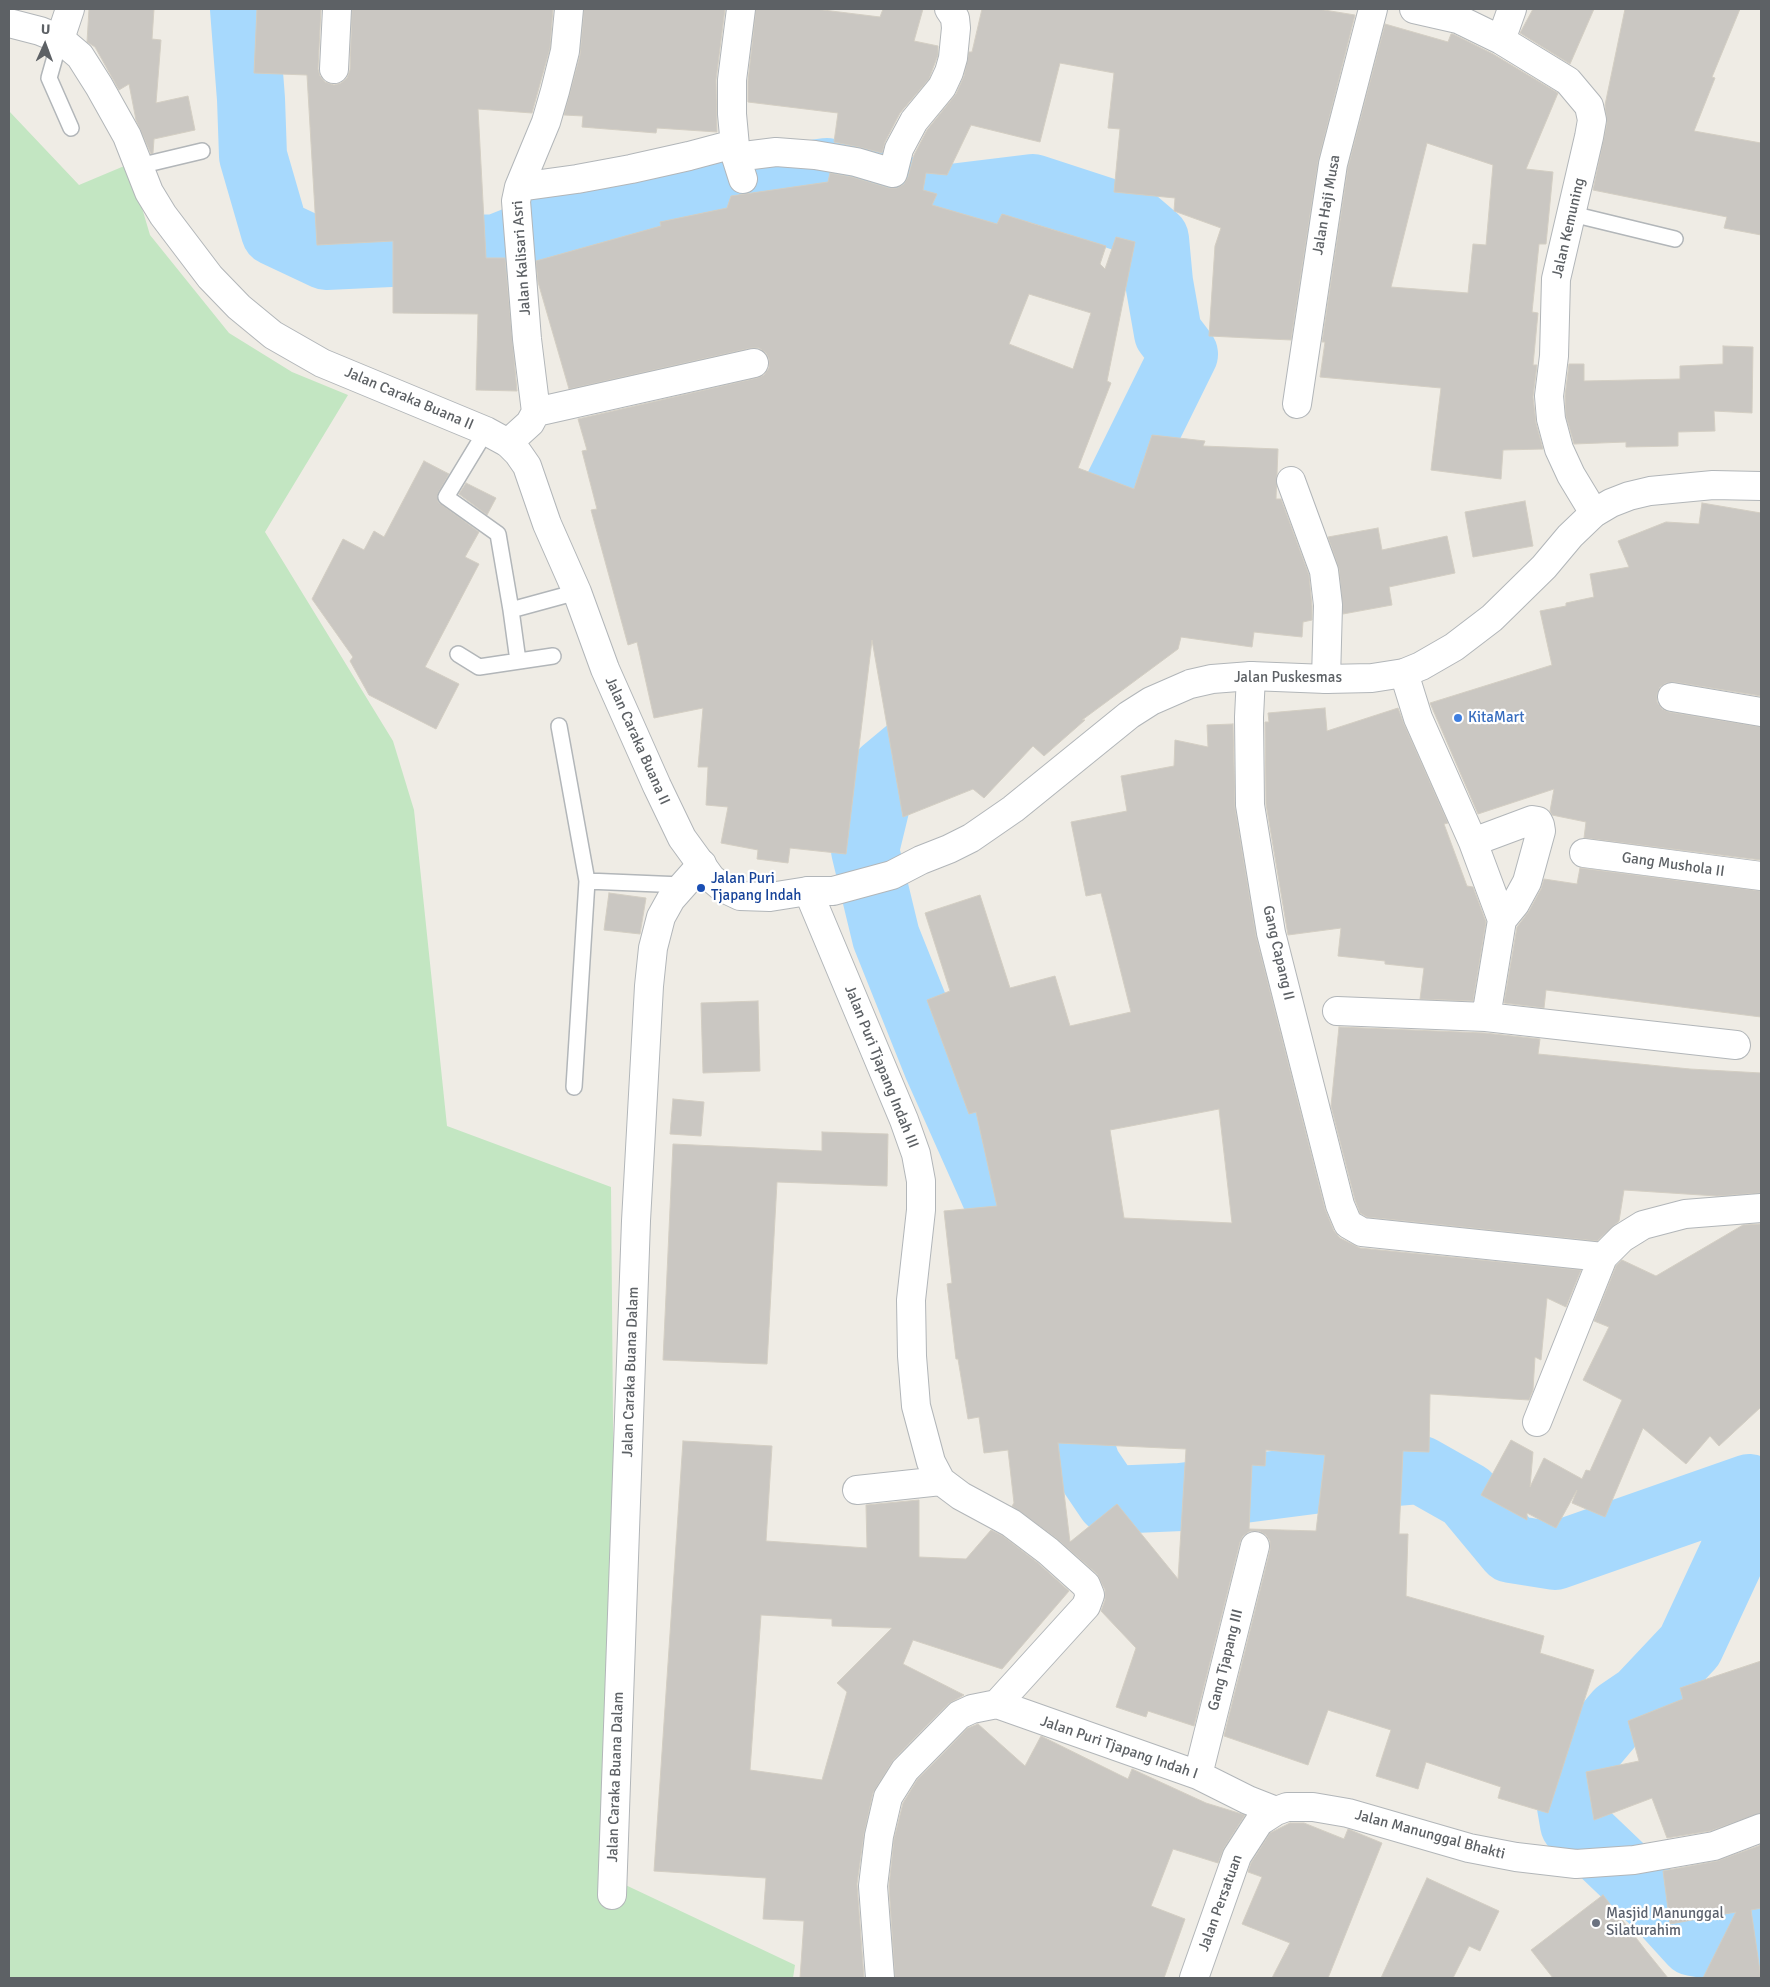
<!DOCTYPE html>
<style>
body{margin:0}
#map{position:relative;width:1770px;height:1987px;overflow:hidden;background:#efece5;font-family:Signika,sans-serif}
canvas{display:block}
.frame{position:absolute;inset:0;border:10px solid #5d6165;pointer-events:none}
.north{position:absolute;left:20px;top:20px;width:50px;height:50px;-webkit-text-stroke:4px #fff;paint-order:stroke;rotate:2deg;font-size:14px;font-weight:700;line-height:20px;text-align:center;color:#5d6165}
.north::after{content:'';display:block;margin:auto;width:18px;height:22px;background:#5d6165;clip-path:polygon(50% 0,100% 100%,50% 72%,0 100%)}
</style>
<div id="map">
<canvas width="1770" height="1987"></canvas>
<div class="frame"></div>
<div class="north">U</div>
</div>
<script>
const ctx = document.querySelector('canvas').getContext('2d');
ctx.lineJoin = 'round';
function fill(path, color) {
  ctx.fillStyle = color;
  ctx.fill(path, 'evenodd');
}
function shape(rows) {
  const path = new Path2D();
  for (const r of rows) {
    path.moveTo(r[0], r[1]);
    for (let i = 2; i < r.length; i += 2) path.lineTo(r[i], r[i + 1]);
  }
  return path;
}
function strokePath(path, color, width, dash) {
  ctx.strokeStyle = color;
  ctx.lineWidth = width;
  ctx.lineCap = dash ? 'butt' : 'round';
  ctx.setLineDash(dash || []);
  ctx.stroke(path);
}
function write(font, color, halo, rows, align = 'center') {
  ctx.font = font + ' Signika,sans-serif';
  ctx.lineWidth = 4.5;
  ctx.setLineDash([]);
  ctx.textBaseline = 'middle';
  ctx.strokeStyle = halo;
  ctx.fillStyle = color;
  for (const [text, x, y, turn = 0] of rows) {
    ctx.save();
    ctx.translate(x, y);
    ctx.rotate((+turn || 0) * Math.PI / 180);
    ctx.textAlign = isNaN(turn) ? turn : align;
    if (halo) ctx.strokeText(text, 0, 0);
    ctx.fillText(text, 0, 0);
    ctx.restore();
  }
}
fill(shape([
 [9,111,79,185,129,164,150,235,229,333,292,372,348,395,265,532,393,741,414,810,447,1126,611,1187,617,1881,795,1965,793,1978,9,1978]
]), '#c3e6c2');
strokePath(shape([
 [244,9,251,99,253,156,275,232,326,256,497,248,567,220,761,181,827,172,943,199,1033,188,1134,221,1155,239,1159,282,1168,333,1184,354,1079,567],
 [973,718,969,722,914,747,884,772,865,850,886,937,938,1067,1000,1206,1087,1466,1110,1500,1181,1497,1328,1478,1421,1470,1467,1496,1511,1549,1555,1556,1749,1488,1737,1545,1690,1646,1641,1698,1619,1713,1581,1758,1568,1789,1574,1824,1662,1908,1693,1942,1722,1947,1761,1937]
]), '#a7d9fd', 68);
const building = shape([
 [89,9,154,9,152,39,161,40,156,103,188,96,195,130,154,139,153,153,151,154,136,120,129,84,119,90,95,47,87,42,89,9],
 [257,9,321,9,318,69,320,76,325,82,334,85,341,83,347,78,350,70,352,9,553,9,550,48,532,113,478,109,486,258,505,258,517,391,476,390,478,314,393,313,393,241,317,245,307,75,254,73,257,9],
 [584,9,725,9,716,80,717,132,657,128,656,133,582,127,583,116,564,115,580,55,584,9],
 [756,9,815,9,880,17,883,9,923,9,914,41,938,46,938,55,929,79,900,113,885,142,882,153,859,147,834,142,838,113,748,102,748,81,756,9],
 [982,9,1318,9,1355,15,1318,162,1291,340,1209,336,1215,246,1221,228,1174,211,1175,198,1114,192,1120,129,1108,128,1114,73,1060,63,1040,142,971,125,947,175,926,173,923,190,937,194,932,205,997,224,1002,214,1106,246,1100,264,1105,269,1116,237,1135,242,1107,381,1111,383,1078,468,1134,489,1152,435,1205,441,1203,446,1278,449,1276,499,1281,499,1309,575,1312,606,1312,620,1303,622,1302,637,1254,632,1252,647,1181,637,1178,649,1082,720,1085,720,1044,756,1033,746,984,798,973,789,903,817,872,640,846,854,790,848,788,863,757,859,758,850,721,843,728,807,706,805,708,767,698,767,703,708,654,718,637,642,628,645,591,510,597,509,582,451,587,450,578,419,757,378,764,375,769,368,769,359,766,353,759,348,751,348,569,389,538,282,536,261,661,226,660,222,727,208,731,196,828,182,830,173,852,177,889,188,897,188,904,184,908,177,914,155,927,130,956,94,964,76,969,52,972,52,982,9],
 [1029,294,1091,313,1073,369,1009,344,1029,294],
 [1533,9,1594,9,1570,64,1520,33,1533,9],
 [1625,9,1740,9,1712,77,1715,78,1694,131,1761,143,1761,235,1724,228,1727,217,1593,190,1607,123,1605,105,1625,9],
 [1385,24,1448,42,1451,34,1453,34,1493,54,1558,93,1526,169,1553,172,1546,244,1539,244,1532,312,1538,313,1533,365,1537,365,1533,397,1536,423,1543,449,1503,450,1501,479,1431,470,1441,388,1320,377,1325,342,1322,342,1348,167,1385,24],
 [1427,143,1493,165,1486,245,1473,244,1468,293,1391,287,1427,143],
 [1723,346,1753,347,1752,413,1714,411,1715,431,1678,432,1678,446,1626,447,1626,442,1574,444,1566,416,1565,396,1569,364,1584,364,1584,381,1680,379,1680,366,1723,364,1723,346],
 [424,461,449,474,438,493,438,502,479,532,465,557,479,564,425,667,459,684,436,729,369,695,350,661,353,657,312,599,343,539,364,550,374,531,384,537,424,461],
 [466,483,496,498,487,515,459,494,466,483],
 [1525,501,1533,546,1473,557,1465,512,1525,501],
 [1702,503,1761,513,1761,696,1674,682,1666,683,1660,687,1657,694,1657,702,1662,709,1669,712,1761,727,1761,860,1584,838,1586,822,1552,815,1550,811,1554,789,1478,814,1430,703,1552,665,1540,611,1566,606,1566,603,1594,597,1590,574,1629,567,1618,541,1666,522,1699,524,1702,503],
 [1378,528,1382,550,1447,536,1455,573,1389,587,1392,605,1343,614,1339,569,1328,537,1378,528],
 [1325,708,1327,731,1398,708,1404,724,1448,823,1444,824,1467,886,1473,887,1486,922,1473,1001,1420,999,1424,968,1385,964,1385,961,1338,956,1341,928,1288,935,1266,804,1265,722,1269,722,1268,713,1325,708],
 [1233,724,1235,808,1256,936,1325,1209,1334,1231,1340,1238,1360,1248,1581,1270,1566,1307,1547,1298,1541,1360,1535,1357,1533,1390,1529,1400,1430,1394,1429,1452,1403,1451,1399,1534,1408,1534,1406,1596,1544,1636,1540,1653,1594,1670,1548,1813,1498,1798,1501,1787,1426,1762,1418,1789,1376,1776,1391,1730,1328,1710,1308,1765,1224,1736,1270,1550,1270,1541,1266,1535,1259,1531,1250,1531,1243,1536,1240,1542,1194,1726,1148,1711,1146,1717,1116,1707,1136,1648,1101,1611,1105,1600,1105,1590,1097,1574,1057,1539,1012,1506,1014,1503,1008,1450,984,1453,979,1417,968,1419,958,1359,956,1359,947,1284,952,1283,944,1211,997,1206,976,1112,969,1114,927,1000,950,991,925,913,980,895,1010,988,1055,976,1070,1026,1131,1012,1101,893,1086,896,1071,822,1127,811,1121,776,1174,766,1175,740,1208,747,1207,725,1233,724],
 [1219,1109,1232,1223,1124,1218,1110,1130,1219,1109],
 [1058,1443,1186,1449,1178,1579,1117,1504,1070,1542,1058,1443],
 [1266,1450,1325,1455,1316,1531,1249,1529,1252,1465,1265,1466,1266,1450],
 [1580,868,1761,891,1761,1017,1546,990,1544,1008,1504,1003,1517,927,1529,911,1541,889,1544,879,1577,884,1580,868],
 [609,893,646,898,640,934,604,930,609,893],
 [758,1001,760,1071,703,1073,701,1003,758,1001],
 [1339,1027,1485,1033,1540,1039,1538,1054,1690,1069,1761,1073,1761,1193,1717,1196,1624,1190,1619,1221,1597,1241,1367,1217,1360,1213,1355,1200,1331,1106,1339,1027],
 [673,1099,704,1102,701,1136,670,1134,673,1099],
 [822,1132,888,1134,887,1186,777,1182,767,1364,663,1360,673,1144,822,1151,822,1132],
 [1761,1224,1761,1407,1719,1446,1710,1436,1686,1464,1643,1428,1605,1517,1572,1503,1577,1490,1556,1528,1527,1513,1527,1520,1481,1495,1511,1440,1533,1452,1530,1487,1544,1458,1582,1479,1586,1470,1590,1471,1622,1400,1583,1380,1609,1327,1594,1321,1616,1266,1622,1260,1656,1276,1743,1225,1761,1224],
 [683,1441,772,1446,766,1541,867,1548,866,1505,919,1500,919,1557,966,1559,991,1530,1003,1536,1038,1563,1069,1591,1002,1669,913,1640,903,1664,964,1695,948,1704,894,1759,873,1793,864,1834,857,1884,864,1978,800,1978,804,1921,763,1919,766,1878,654,1871,683,1441],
 [761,1615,832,1619,832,1626,892,1628,837,1683,847,1692,822,1780,750,1770,761,1615],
 [1761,1661,1761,1813,1710,1831,1667,1838,1652,1798,1594,1820,1586,1772,1639,1761,1628,1721,1683,1699,1680,1688,1761,1661],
 [978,1724,1025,1766,1041,1736,1128,1779,1132,1769,1206,1803,1245,1815,1224,1848,1218,1863,1173,1849,1151,1906,1185,1919,1164,1978,895,1978,889,1886,894,1839,903,1803,917,1780,968,1728,978,1724],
 [1290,1823,1304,1823,1344,1839,1348,1829,1382,1843,1328,1978,1272,1978,1290,1943,1242,1924,1262,1877,1248,1872,1251,1863,1270,1833,1290,1823],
 [1761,1845,1761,1908,1751,1910,1761,1978,1703,1978,1736,1912,1670,1924,1663,1871,1717,1861,1761,1845],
 [1427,1878,1499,1911,1480,1951,1469,1946,1453,1978,1381,1978,1427,1878],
 [1603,1895,1647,1952,1668,1978,1553,1978,1531,1950,1603,1895]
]);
fill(building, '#cac7c2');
strokePath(building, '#d3cec3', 1);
const service = shape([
 [60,39,49,78,71,128],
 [139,166,202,151],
 [1572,214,1675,239],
 [486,431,446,497,498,534,511,610,577,592],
 [511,610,518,661],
 [458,654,479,667,553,656],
 [559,726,587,881],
 [574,1087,587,881,682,885]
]);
const minor = shape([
 [741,9,732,80,732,114,736,157,743,179],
 [1414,9,1458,19,1501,40,1568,81,1589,106,1592,120,1589,137,1556,279,1554,356,1549,396,1551,419,1559,449,1571,475,1594,513],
 [60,39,70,9],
 [1501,40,1512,9],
 [334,69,337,9],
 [736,157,776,152,815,155,856,162,893,173,899,149,914,121,942,87,949,72,953,58,956,28,955,18,949,9],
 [519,187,577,179,631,169,689,156,734,144],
 [1297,404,1333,164,1373,9],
 [536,412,754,363],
 [508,443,530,423,536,412,527,339,516,201,519,187,546,122,555,91,565,51,569,9],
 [1291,481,1324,571,1328,605,1326,679],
 [1404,673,1418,718,1473,842,1502,920,1486,1017],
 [1251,676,1249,717,1250,805,1271,933,1340,1205,1348,1224,1362,1232,1603,1257],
 [1672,697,1761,712],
 [1473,842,1532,820,1538,821,1540,825,1541,831,1527,882,1515,904,1502,920],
 [1584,853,1761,876],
 [808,891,904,1120,916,1154,921,1181,921,1210,911,1300,912,1356,916,1406,931,1462,941,1481,961,1496,1011,1523,1048,1551,1086,1585,1090,1595,1086,1606,997,1704],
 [1337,1011,1486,1017,1736,1045],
 [1537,1422,1603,1257,1622,1238,1643,1225,1685,1214,1761,1208],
 [857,1490,941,1481],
 [1198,1775,1255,1546],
 [612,1895,636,1221,649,986,653,948,661,917,671,899,702,864],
 [880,1978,873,1886,879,1836,888,1797,905,1770,959,1715,972,1709,997,1704,1198,1775,1248,1800,1276,1811],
 [1194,1978,1237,1856,1259,1822,1276,1811,1287,1807,1313,1807,1348,1813,1469,1848,1516,1857,1576,1864,1634,1860,1714,1846,1761,1828]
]);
const tertiary = shape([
 [9,23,40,31,60,39,80,56,99,86,127,136,149,192,163,215,210,277,239,307,273,335,322,363,486,431,508,443,518,453,527,466,547,524,577,592,605,669,657,786,682,838,711,878,723,888,740,896,770,897,808,891,833,891,892,875,921,860,949,849,971,838,1013,809,1129,715,1151,701,1190,684,1212,679,1251,676,1326,679,1372,678,1404,673,1421,666,1454,647,1492,618,1544,567,1570,536,1594,513,1611,503,1629,496,1650,491,1713,485,1761,486]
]);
strokePath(service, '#b2b6b9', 18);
strokePath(minor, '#b2b6b9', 30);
strokePath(tertiary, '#b2b6b9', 30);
strokePath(service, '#fff', 15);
strokePath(minor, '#fff', 28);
strokePath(tertiary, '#fff', 28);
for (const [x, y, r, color] of [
 [1458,718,5,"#3f7fe0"],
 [701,888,5,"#1a4fb4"],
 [1596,1923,5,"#6b7280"]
]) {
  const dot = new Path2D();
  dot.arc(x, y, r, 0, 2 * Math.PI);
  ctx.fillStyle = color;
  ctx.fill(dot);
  strokePath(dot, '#fff', 2);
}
write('15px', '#5d6165', '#fff', [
 ["Jalan Haji Musa",1327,205,-80],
 ["Jalan Kemuning",1569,228,-77],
 ["Jalan Kalisari Asri",522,258,-94],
 ["Jalan Caraka Buana II",409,399,23],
 ["Jalan Puskesmas",1288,678],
 ["Jalan Caraka Buana II",637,741,66],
 ["Gang Mushola II",1673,865,8],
 ["Gang Capang II",1278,953,77],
 ["Jalan Puri Tjapang Indah III",881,1067,68],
 ["Jalan Caraka Buana Dalam",631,1372,-88],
 ["Gang Tjapang III",1226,1660,-76],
 ["Jalan Puri Tjapang Indah I",1119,1748,19],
 ["Jalan Caraka Buana Dalam",616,1777,-88],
 ["Jalan Manunggal Bhakti",1430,1835,15],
 ["Jalan Persatuan",1221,1903,-70]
]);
write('15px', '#366cbe', '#fff', [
 ["KitaMart",1468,718]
], 'left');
write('15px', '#164399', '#fff', [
 ["Jalan Puri",711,879],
 ["Tjapang Indah",711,896]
], 'left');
write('15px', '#5b616d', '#fff', [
 ["Masjid Manunggal",1606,1914],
 ["Silaturahim",1606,1931]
], 'left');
</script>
